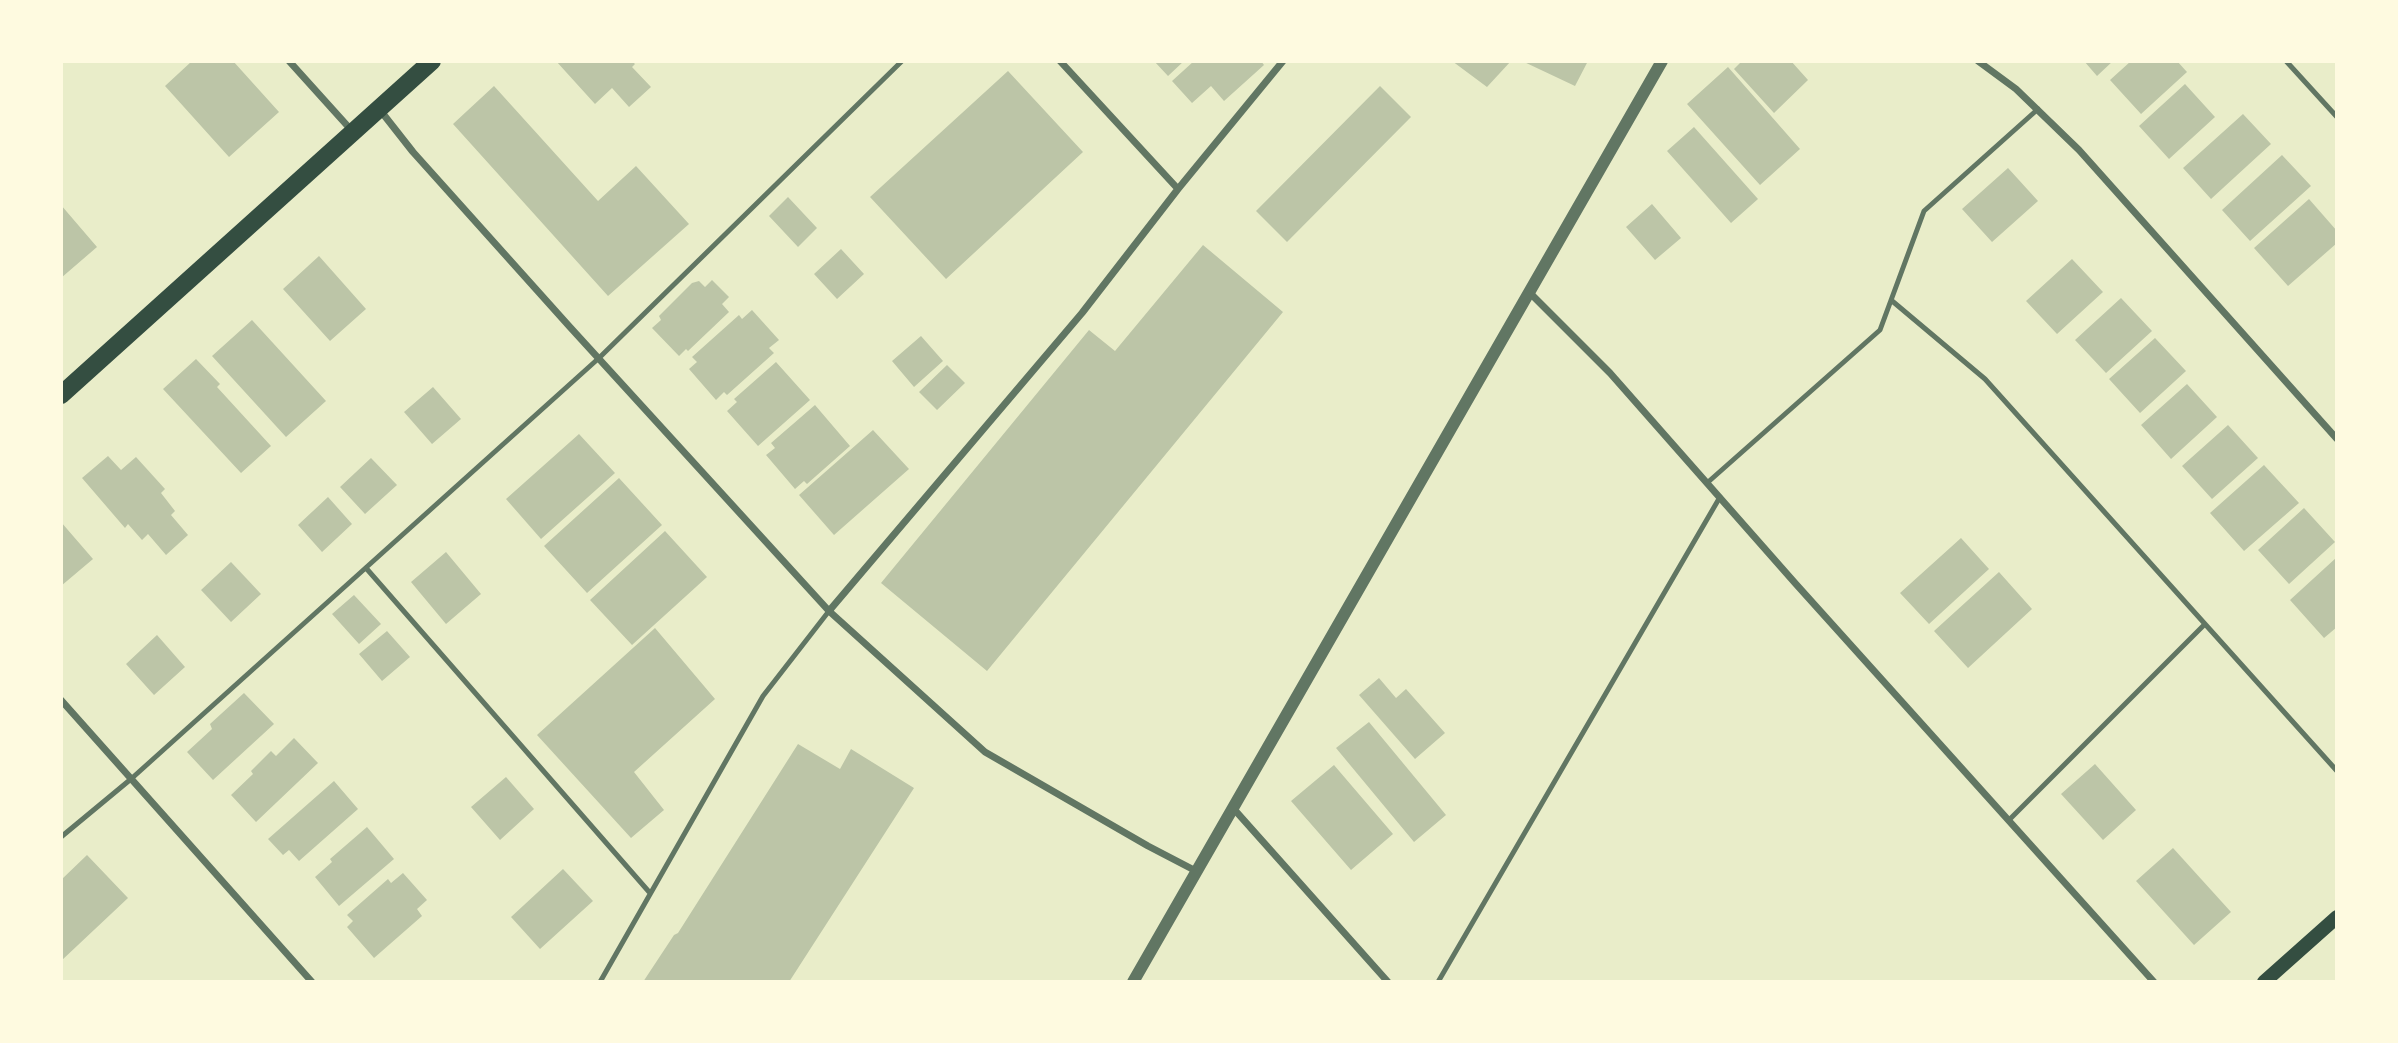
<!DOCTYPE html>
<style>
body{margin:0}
#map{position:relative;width:2398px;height:1043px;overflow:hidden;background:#e9edc9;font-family:Lato,sans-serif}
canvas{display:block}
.frame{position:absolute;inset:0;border:63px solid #fefae0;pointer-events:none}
</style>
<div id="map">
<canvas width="2398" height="1043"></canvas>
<div class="frame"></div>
</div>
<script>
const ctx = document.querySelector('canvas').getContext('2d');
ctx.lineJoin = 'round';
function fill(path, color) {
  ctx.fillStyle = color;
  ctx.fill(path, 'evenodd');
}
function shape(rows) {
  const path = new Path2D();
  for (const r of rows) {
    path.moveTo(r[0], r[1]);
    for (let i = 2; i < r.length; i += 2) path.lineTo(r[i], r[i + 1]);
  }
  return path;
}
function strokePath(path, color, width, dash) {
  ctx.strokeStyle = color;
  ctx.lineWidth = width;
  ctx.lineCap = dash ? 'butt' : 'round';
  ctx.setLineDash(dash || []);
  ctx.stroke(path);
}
fill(shape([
 [192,61,233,61,279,112,229,157,165,86],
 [556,61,632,61,635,64,632,67,651,87,629,107,612,88,595,104],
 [1154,61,1184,61,1168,76],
 [1194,61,1261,61,1264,65,1224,101,1211,86,1192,103,1172,81],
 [1452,61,1511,61,1487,87],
 [1522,61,1588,61,1575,86],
 [1742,61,1791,61,1808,80,1774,113,1734,69],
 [2084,61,2113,61,2097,76],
 [2131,61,2177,61,2187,72,2141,114,2110,80],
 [1728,67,1800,149,1760,185,1687,104],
 [1008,71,1083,152,946,279,870,197],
 [2185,84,2215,117,2169,159,2139,126],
 [494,86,598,201,636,166,689,224,608,296,453,124],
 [1380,86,1411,117,1287,242,1256,211],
 [2243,114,2271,144,2211,199,2183,168],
 [1694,127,1758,199,1731,223,1667,151],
 [2282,155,2311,186,2250,241,2222,210],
 [2008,168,2038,201,1992,242,1962,209],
 [788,197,817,228,798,247,769,216],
 [2309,199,2337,231,2337,243,2288,286,2254,248],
 [1652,204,1681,238,1655,260,1626,227],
 [61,205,97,247,61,278],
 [1203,245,1283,312,987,671,881,583,1089,330,1115,351],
 [841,249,864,274,837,299,814,274],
 [319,256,366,309,330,341,283,289],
 [2072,259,2103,292,2057,334,2026,301],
 [712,280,729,297,722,304,729,312,688,351,686,349,679,356,652,328,661,320,659,316,692,283,699,281,705,287],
 [2121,298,2152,331,2106,373,2075,340],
 [752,310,779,340,769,348,774,353,727,395,724,392,716,400,689,369,697,362,692,357,739,315,742,319],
 [252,320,326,401,286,437,212,356],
 [921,336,943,361,914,387,892,361],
 [2155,338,2186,371,2140,413,2109,379],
 [196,359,220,384,217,387,271,446,241,473,163,389],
 [776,362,810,400,758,446,727,411,737,402,734,399],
 [947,365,965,383,937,410,919,392],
 [2187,384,2217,417,2171,459,2141,425],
 [433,387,461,419,432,444,404,412],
 [815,405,850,446,807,484,804,481,795,489,766,455,775,448,771,443],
 [2228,425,2258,458,2212,499,2182,466],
 [873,430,909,469,834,535,799,495],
 [579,434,615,473,541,539,506,499],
 [108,456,121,470,136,457,165,489,161,493,175,511,171,515,188,535,166,555,148,534,142,540,128,524,125,528,82,478],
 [371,458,397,485,365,514,340,487],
 [2264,465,2299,503,2244,551,2210,513],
 [619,478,662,525,587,593,544,546],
 [328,497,352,524,322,552,298,525],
 [2304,508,2335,542,2289,584,2258,550],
 [61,522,93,559,61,586],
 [665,531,707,577,632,645,590,600],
 [1961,538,1989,569,1929,624,1900,593],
 [446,552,481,594,446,624,411,582],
 [2337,557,2337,627,2324,638,2290,600],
 [231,562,261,594,231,622,201,590],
 [1999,572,2032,609,1968,668,1934,631],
 [354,595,381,624,359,644,332,614],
 [655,628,715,699,634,772,664,810,631,838,537,735],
 [387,631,410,657,382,681,359,654],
 [157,635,185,667,154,695,126,664],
 [1379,678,1396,698,1406,689,1445,733,1415,759,1359,695],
 [244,693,274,724,213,780,187,752,212,729,210,724],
 [1369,722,1446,815,1414,842,1336,748],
 [294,738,318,763,256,822,231,795,253,774,251,771,271,751,276,756],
 [798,744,840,769,851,749,914,788,789,982,643,982,674,935,678,933],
 [2095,764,2136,810,2103,840,2061,794],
 [1334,765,1393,834,1351,870,1291,801],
 [506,777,534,809,500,840,471,807],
 [334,781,358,809,299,861,289,850,283,855,268,839],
 [367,827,394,859,339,906,315,877,332,862,330,859],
 [2173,848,2231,912,2194,945,2136,881],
 [87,855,128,898,61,961,61,880],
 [563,869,593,901,540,949,511,917],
 [403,873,427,900,417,909,422,916,374,958,347,927,353,921,347,915,388,879,391,883]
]), '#bcc5a7');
strokePath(shape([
 [2286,61,2337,117],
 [1891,300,1985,379,2337,771],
 [1707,483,1880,330,1924,211,2038,109],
 [366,568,650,893],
 [2009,820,2205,624],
 [61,837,131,779,599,358,902,61],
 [600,982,763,696,829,611],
 [1438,982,1720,497]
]), '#617663', 5);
strokePath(shape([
 [289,61,353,132],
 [1060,61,1178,189],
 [1978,61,2016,89,2079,150,2337,439],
 [380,110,413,152,569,326,829,611,985,752,1148,846,1196,871],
 [1529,292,1610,373,1795,583,2154,982],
 [829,611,1082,313,1178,189,1283,61],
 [61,700,312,982],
 [1233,808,1388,982]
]), '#617663', 7);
strokePath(shape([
 [1133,982,1662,61]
]), '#617663', 12);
strokePath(shape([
 [2264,982,2337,917]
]), '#344e41', 14);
strokePath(shape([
 [61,395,432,61]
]), '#344e41', 18);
</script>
